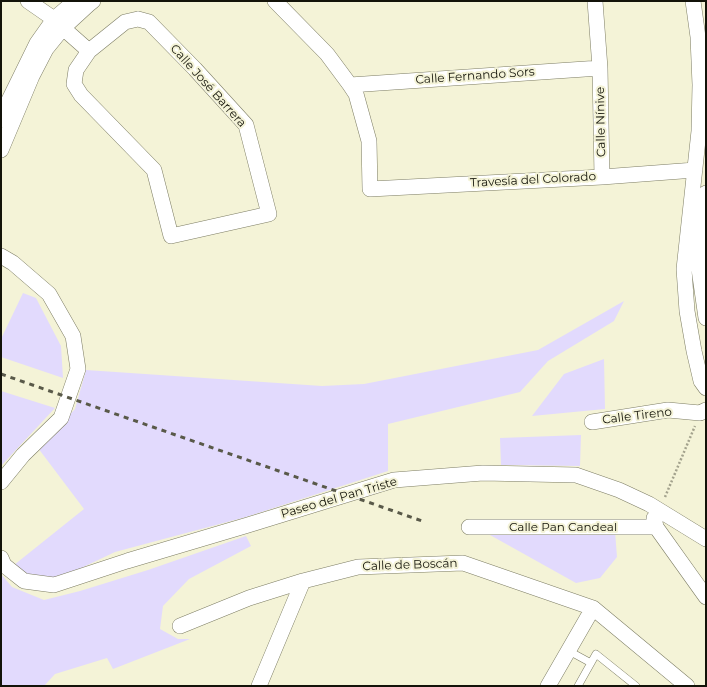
<!DOCTYPE html>
<meta charset="utf-8">
<style>
body{margin:0}
#map{position:relative;width:707px;height:687px;overflow:hidden;background:#f4f3d7;font-family:Montserrat,sans-serif}
canvas{display:block}
.frame{position:absolute;inset:0;border:2px solid #131309;pointer-events:none}
</style>
<div id="map">
<canvas width="707" height="687"></canvas>
<div class="frame"></div>
</div>
<script>
const ctx = document.querySelector('canvas').getContext('2d');
ctx.lineJoin = 'round';
function fill(path, color) {
  ctx.fillStyle = color;
  ctx.fill(path, 'evenodd');
}
function shape(rows) {
  const path = new Path2D();
  for (const r of rows) {
    path.moveTo(r[0], r[1]);
    for (let i = 2; i < r.length; i += 2) path.lineTo(r[i], r[i + 1]);
  }
  return path;
}
function strokePath(path, color, width, dash) {
  ctx.strokeStyle = color;
  ctx.lineWidth = width;
  ctx.lineCap = dash ? 'butt' : 'round';
  ctx.setLineDash(dash || []);
  ctx.stroke(path);
}
function write(font, color, halo, rows, align = 'center') {
  ctx.font = font + ' Montserrat,sans-serif';
  ctx.lineWidth = 4;
  ctx.setLineDash([]);
  ctx.textBaseline = 'middle';
  ctx.strokeStyle = halo;
  ctx.fillStyle = color;
  for (const [text, x, y, turn = 0] of rows) {
    ctx.save();
    ctx.translate(x, y);
    ctx.rotate((+turn || 0) * Math.PI / 180);
    ctx.textAlign = isNaN(turn) ? turn : align;
    if (halo) ctx.strokeText(text, 0, 0);
    ctx.fillText(text, 0, 0);
    ctx.restore();
  }
}
fill(shape([
 [23,293,36,298,61,346,63,378,1,357,1,339],
 [624,301,614,321,548,361,520,392,388,424,388,471,246,517,115,552,56,580,27,574,14,565,84,509,38,448,75,409,86,370,322,386,364,384,538,350],
 [604,359,605,409,532,416,564,374],
 [1,391,55,408,1,466],
 [581,435,580,466,501,465,500,438],
 [615,531,617,557,600,578,576,583,490,535],
 [246,536,251,546,189,579,163,606,160,629,178,639,190,639,113,669,107,658,55,674,44,686,1,686,1,574,12,587,44,600,80,591,148,570]
]), '#e2dafd');
const lane = shape([
 [569,651,591,663],
 [578,686,596,654,636,686]
]);
const street = shape([
 [28,1,54,19],
 [275,1,327,54,350,85,356,94,369,141,370,189,602,177,695,170],
 [595,1,600,68,602,177],
 [693,1,698,37,700,85,699,131,684,269,687,311,694,351,701,381,706,388],
 [138,19,149,22,195,69,246,125,269,214,171,236,154,170,81,95,74,84,76,70,89,51,125,22,138,19],
 [63,28,89,51],
 [350,85,600,68],
 [1,120,8,102,37,43,54,19,75,1],
 [1,150,32,76,46,49,63,28,88,5,93,1],
 [706,193,699,269,706,318],
 [1,256,13,263,49,294,73,336,78,369,61,418,23,455,1,482],
 [592,422,668,410,700,413,706,410],
 [654,518,656,527,706,597],
 [469,527,656,527],
 [1,558,4,565,24,581,54,585,127,561,248,525,394,480,483,473,576,475,619,490,649,504,706,539],
 [180,626,249,598,303,581,358,567,463,563,593,608,687,686],
 [259,686,303,581],
 [548,686,593,608]
]);
strokePath(lane, '#7d7d64', 8);
strokePath(street, '#7d7d64', 16);
strokePath(shape([
 [665,497,695,426]
]), '#a3a28d', 2.5, [2, 2]);
strokePath(lane, '#fff', 7);
strokePath(street, '#fff', 15);
strokePath(shape([
 [1,374,425,522]
]), '#595949', 3, [5, 5]);
write('12px', '#131309', '#f4f3d7', [
 ["Calle Fernando Sors",475,76,-4],
 ["Calle José Barrera",208,86,48],
 ["Calle Nínive",601,122,-91],
 ["Travesía del Colorado",533,180,-3],
 ["Calle Tireno",637,416,-7],
 ["Paseo del Pan Triste",339,498,-16],
 ["Calle Pan Candeal",563,527],
 ["Calle de Boscán",410,565,-2]
]);
</script>
